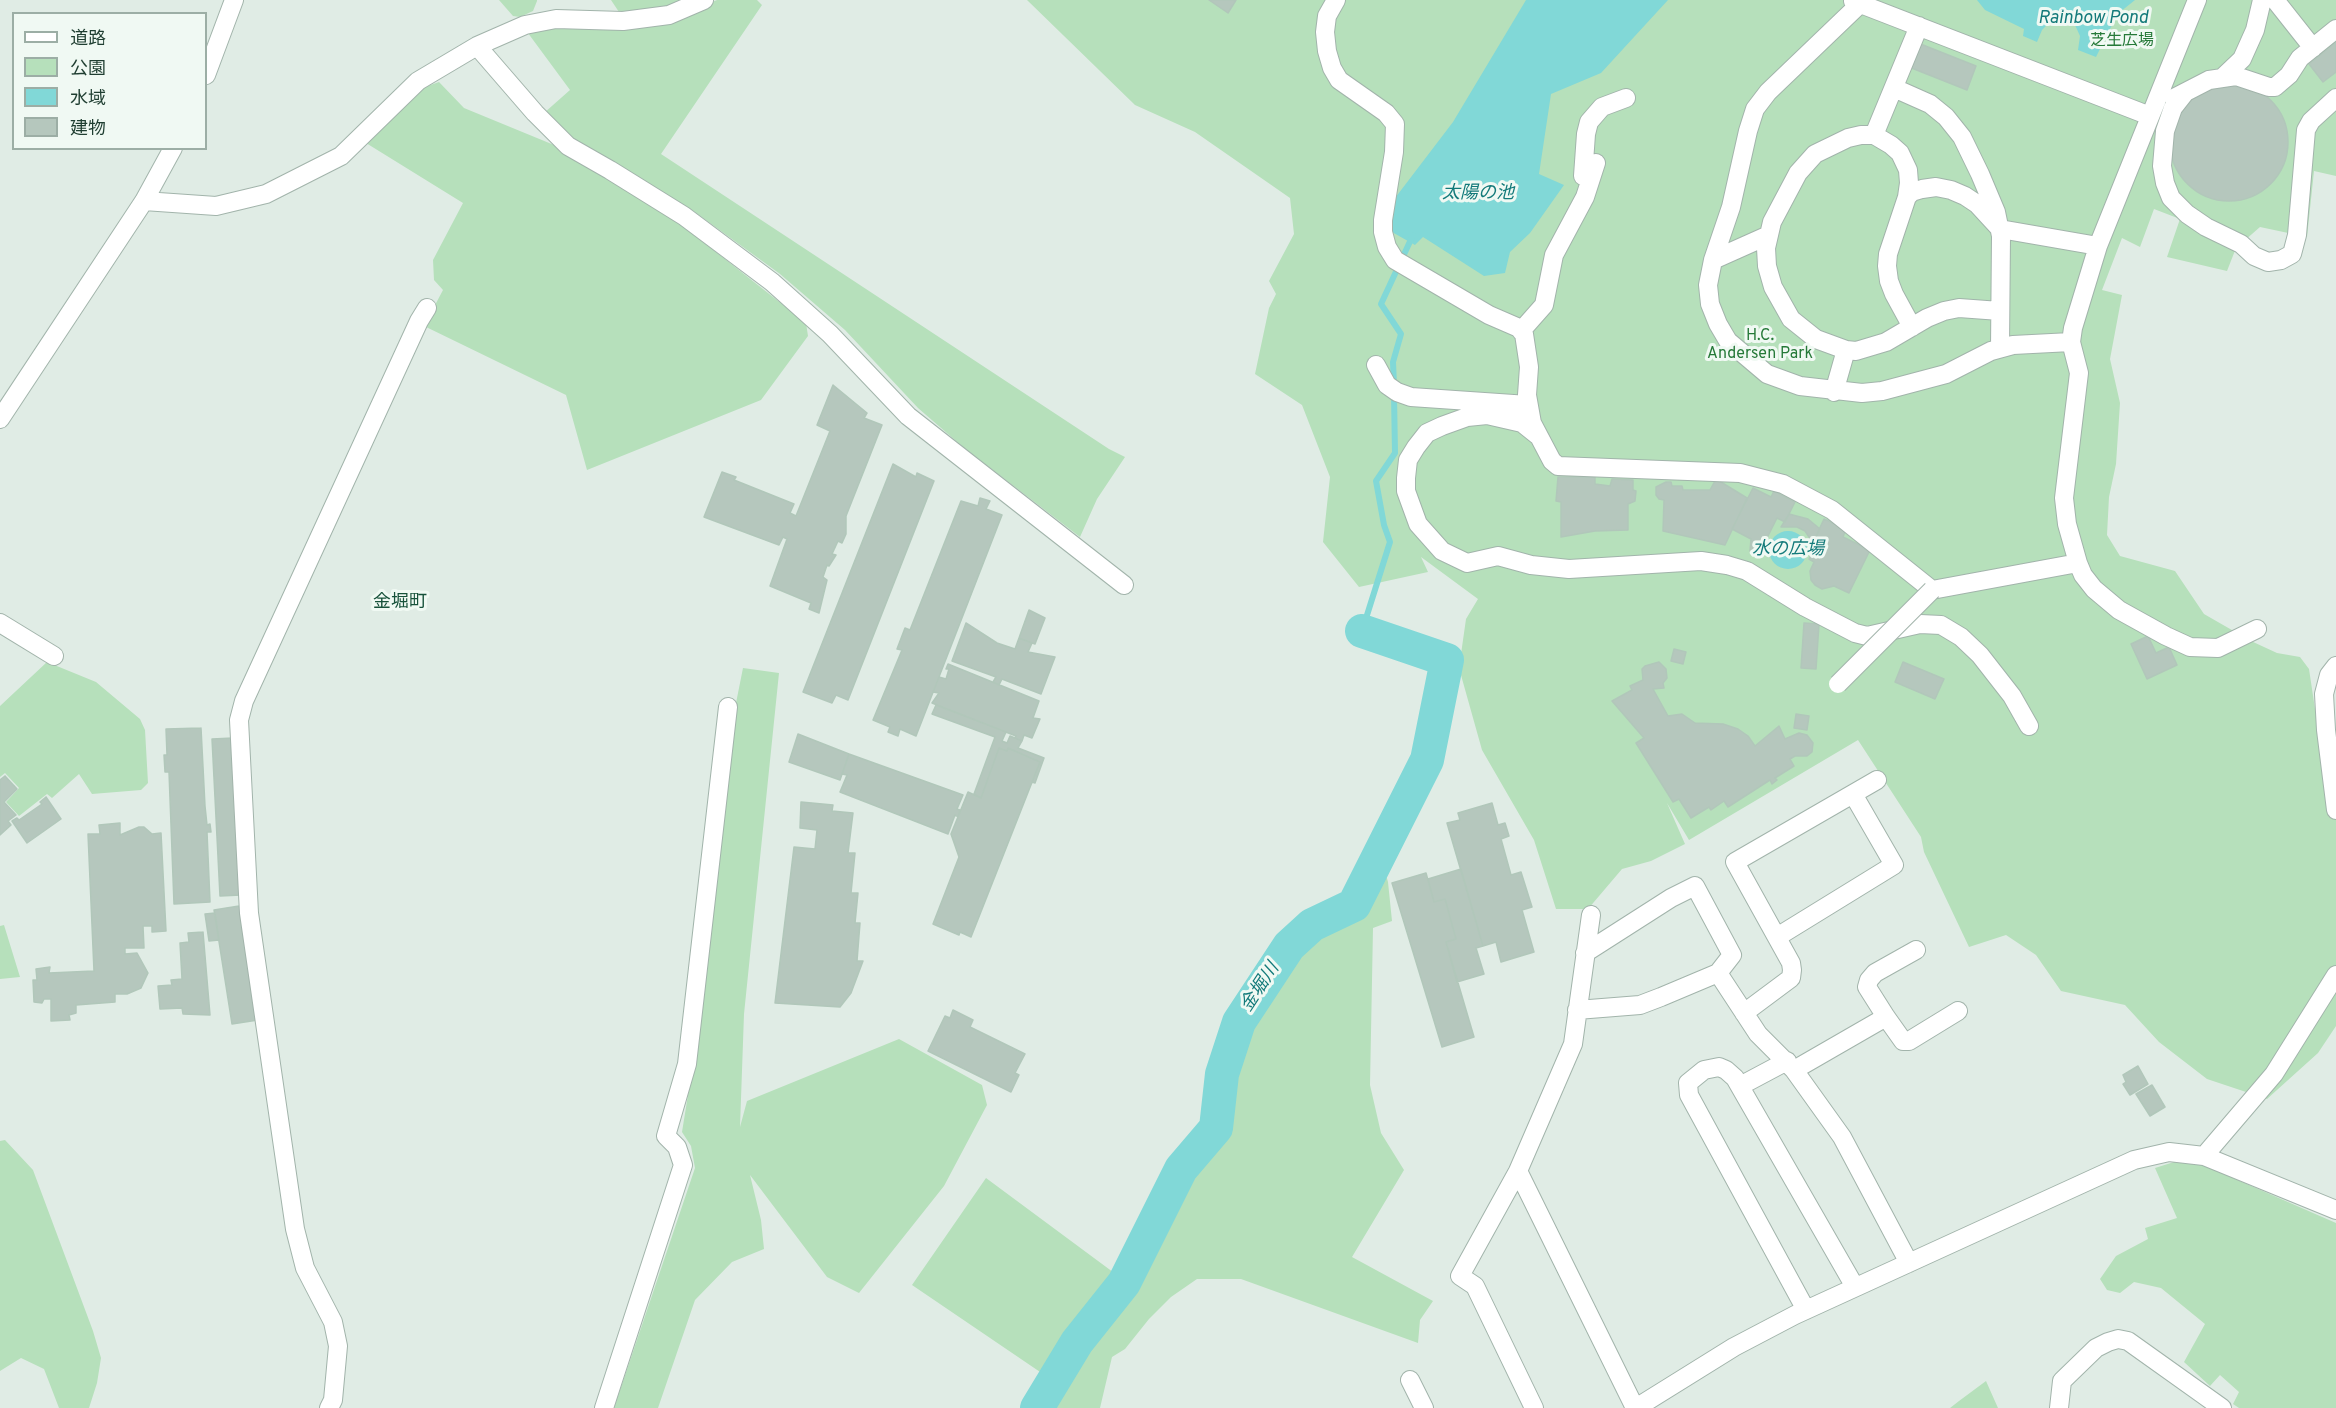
<!DOCTYPE html>
<meta charset="utf-8">
<style>
body{margin:0}
#map{position:relative;width:2336px;height:1408px;overflow:hidden;background:#e0ece5;font-family:Overpass,"Noto Sans JP",sans-serif}
canvas{display:block}
.legend{position:absolute;left:12px;top:12px;width:195px;height:138px;box-sizing:border-box;background:#f0f9f3;border:2px solid #9caea5;margin:0;padding:8px 10px;list-style:none;font-size:18px;color:#1f3e31}
.legend li{display:flex;align-items:center;gap:12px;height:30px}
.legend b{width:30px;border:2px solid #9caea5}
</style>
<div id="map">
<canvas width="2336" height="1408"></canvas>
<ul class="legend">
<li><b style="height:8px;background:#fff"></b>道路</li>
<li><b style="height:16px;background:#b6e0bb"></b>公園</li>
<li><b style="height:16px;background:#81d8d7"></b>水域</li>
<li><b style="height:16px;background:#b5c7bd"></b>建物</li>
</ul>
</div>
<script>
const ctx = document.querySelector('canvas').getContext('2d');
ctx.lineJoin = 'round';
function fill(path, color) {
  ctx.fillStyle = color;
  ctx.fill(path, 'evenodd');
}
function shape(rows) {
  const path = new Path2D();
  for (const r of rows) {
    if (r.length === 3) {
      path.moveTo(r[0] + r[2], r[1]);
      path.arc(r[0], r[1], r[2], 0, 2 * Math.PI);
      continue;
    }
    path.moveTo(r[0], r[1]);
    for (let i = 2; i < r.length; i += 2) path.lineTo(r[i], r[i + 1]);
  }
  return path;
}
function strokePath(path, color, width, dash) {
  ctx.strokeStyle = color;
  ctx.lineWidth = width;
  ctx.lineCap = dash ? 'butt' : 'round';
  ctx.setLineDash(dash || []);
  ctx.stroke(path);
}
function write(font, color, halo, rows, align = 'center') {
  ctx.font = font + ' Overpass,"Noto Sans JP",sans-serif';
  ctx.lineWidth = 6;
  ctx.setLineDash([]);
  ctx.textBaseline = 'middle';
  ctx.strokeStyle = halo;
  ctx.fillStyle = color;
  for (const [text, x, y, turn = 0] of rows) {
    ctx.save();
    ctx.translate(x, y);
    ctx.rotate((+turn || 0) * Math.PI / 180);
    ctx.textAlign = isNaN(turn) ? turn : align;
    if (halo) ctx.strokeText(text, 0, 0);
    ctx.fillText(text, 0, 0);
    ctx.restore();
  }
}
fill(shape([
 [499,0,537,0,537,1,533,11,520,17,513,16],
 [611,0,690,0,669,9,621,15],
 [717,0,757,0,762,5,661,154,1109,449,1125,457,1097,499,1080,537,963,447,918,408,845,330,780,274,692,210,572,142,544,113,570,90,525,29,671,19],
 [1027,0,2336,0,2336,176,2314,171,2307,237,2260,227,2236,248,2227,271,2167,257,2180,219,2154,209,2140,247,2122,238,2102,290,2122,295,2110,359,2120,403,2116,464,2109,497,2107,535,2120,556,2175,571,2204,614,2251,641,2277,653,2300,657,2309,669,2315,709,2336,779,2336,1026,2318,1053,2267,1099,2207,1079,2159,1042,2125,1005,2061,991,2036,955,2006,935,1969,947,1924,852,1921,837,1858,740,1689,840,1667,803,1685,844,1651,861,1622,869,1588,909,1556,909,1534,840,1482,750,1459,668,1466,619,1478,599,1421,557,1428,572,1359,587,1323,542,1330,477,1302,405,1255,374,1269,308,1276,294,1269,281,1294,234,1290,198,1195,132,1135,105],
 [439,82,464,108,554,145,678,222,806,323,808,336,761,400,587,470,566,395,424,326,443,290,434,280,433,260,463,203,366,143,422,88],
 [47,662,96,682,140,719,145,730,148,783,141,790,92,794,79,774,52,798,47,794,19,816,6,802,19,788,5,773,0,777,0,706],
 [743,668,779,673,744,1014,740,1127,747,1101,899,1039,982,1085,987,1105,944,1186,859,1293,827,1277,750,1175,761,1220,764,1249,732,1262,695,1300,658,1408,614,1408,695,1168,691,1146,682,1132,693,1064,735,708],
 [1378,872,1386,875,1388,882,1392,921,1373,928,1370,1085,1381,1133,1404,1170,1352,1257,1433,1301,1420,1320,1418,1343,1241,1279,1197,1279,1171,1297,1149,1319,1125,1349,1112,1357,1100,1408,1044,1408,1053,1390,1081,1348,1082,1342,1128,1284,1156,1237,1177,1189,1225,1125,1228,1074,1246,1025,1294,949,1363,905],
 [4,925,20,977,0,979,0,926],
 [5,1140,33,1170,93,1331,101,1358,97,1383,89,1408,59,1408,44,1369,21,1358,0,1371,0,1141],
 [2174,1162,2201,1164,2336,1223,2336,1408,2239,1408,2233,1404,2239,1392,2220,1375,2210,1386,2184,1362,2205,1324,2161,1288,2134,1282,2120,1293,2107,1290,2100,1279,2116,1256,2148,1239,2145,1228,2177,1218,2155,1168],
 [986,1178,1121,1278,1072,1339,1046,1376,912,1285],
 [1986,1381,1998,1408,1950,1408,1959,1401]
]), '#b6e0bb');
fill(shape([
 [1526,0,1668,0,1601,73,1551,94,1539,174,1564,185,1530,233,1510,252,1505,273,1484,276,1423,237,1415,245,1376,223,1453,122],
 [1977,0,2135,0,2120,12,2114,21,2096,57,2078,50,2080,36,2075,25,2057,20,2050,22,2042,30,2037,42,2023,36,2024,29,1985,10],
 [1788,550,19]
]), '#81d8d7');
strokePath(shape([
 [1394,385,1393,362,1401,334,1381,304,1413,235],
 [1362,631,1390,542,1384,525,1376,481,1395,453,1394,395]
]), '#81d8d7', 6);
strokePath(shape([
 [1037,1408,1077,1342,1124,1283,1181,1169,1216,1128,1222,1074,1239,1022,1289,946,1312,925,1354,905,1427,760,1447,660,1362,631]
]), '#81d8d7', 34);
const building = shape([
 [1209,0,1236,0,1228,13,1209,0],
 [2336,42,2336,72,2323,82,2309,64,2336,42],
 [1918,43,1976,66,1967,90,1909,67,1918,43],
 [2229,142,59],
 [833,385,867,413,864,418,882,425,846,516,846,534,842,543,838,541,832,554,836,555,829,566,827,565,823,577,827,580,819,613,809,609,811,603,770,586,787,539,783,537,779,545,704,517,722,472,736,477,734,480,794,504,790,513,796,516,830,431,817,425,833,385],
 [893,464,916,477,917,473,934,481,848,700,836,695,832,703,803,692,893,464],
 [1558,477,1595,477,1595,484,1610,486,1612,479,1633,480,1633,490,1636,491,1635,501,1628,504,1628,530,1595,531,1561,537,1561,502,1556,501,1558,477],
 [1716,479,1747,498,1725,545,1663,531,1664,500,1659,499,1656,495,1656,487,1666,482,1671,482,1672,486,1682,486,1683,490,1710,490,1716,479],
 [1753,488,1771,497,1774,491,1795,502,1785,522,1777,518,1763,546,1764,552,1750,551,1751,539,1732,529,1753,488],
 [980,498,990,501,986,509,1002,515,916,736,900,729,898,736,888,732,890,727,873,720,902,650,897,649,905,628,910,630,961,501,978,506,980,498],
 [1789,514,1808,519,1820,529,1813,543,1805,531,1797,527,1781,527,1789,514],
 [1824,519,1846,529,1843,537,1870,550,1849,593,1834,586,1822,589,1815,585,1811,580,1810,571,1814,562,1809,559,1812,553,1809,551,1824,519],
 [1029,610,1045,618,1035,644,1019,638,1029,610],
 [966,623,997,643,1015,649,1019,638,1032,643,1028,652,1055,657,1041,694,1002,679,999,685,993,682,996,677,952,661,966,623],
 [1804,623,1819,624,1816,669,1801,668,1804,623],
 [2148,636,2156,653,2169,647,2177,665,2147,679,2131,644,2148,636],
 [1674,649,1686,652,1683,664,1671,661,1674,649],
 [1659,662,1666,669,1667,678,1663,683,1664,688,1653,689,1668,716,1682,714,1695,723,1723,724,1738,729,1748,736,1755,746,1779,726,1785,739,1799,733,1807,735,1813,743,1812,752,1807,756,1795,756,1790,759,1794,766,1775,778,1777,780,1772,784,1770,780,1728,807,1724,801,1711,810,1709,807,1691,818,1679,799,1673,802,1636,743,1644,738,1612,701,1632,690,1630,686,1643,680,1642,669,1645,666,1659,662],
 [1903,662,1944,679,1935,699,1895,682,1903,662],
 [948,664,1039,701,1033,718,1040,719,1032,738,1024,735,1022,741,1015,738,1016,736,932,703,939,693,933,692,939,677,946,679,949,669,946,669,948,664],
 [936,705,1006,732,1002,741,1007,743,1010,736,1022,741,1018,748,1044,758,1035,783,1032,782,1040,762,1008,748,1007,751,999,748,981,798,974,794,995,737,932,714,936,705],
 [1796,714,1809,716,1807,730,1794,728,1796,714],
 [201,728,205,806,207,825,210,824,211,832,207,832,210,902,174,904,169,772,165,772,164,755,167,755,166,729,201,728],
 [798,734,849,754,840,780,789,762,798,734],
 [233,738,241,895,220,896,212,739,233,738],
 [999,748,1007,751,1008,748,1040,762,971,937,960,932,959,935,933,924,959,857,951,834,968,792,981,798,999,748],
 [849,754,963,795,957,809,960,810,958,817,955,815,948,834,840,792,847,775,842,774,849,754],
 [5,776,17,789,4,802,16,815,8,821,11,825,0,835,0,780,5,776],
 [46,797,61,819,27,843,12,821,17,818,19,820,42,804,40,802,46,797],
 [801,802,833,805,832,811,853,813,848,853,855,853,851,893,858,893,855,923,860,923,857,961,863,961,851,993,840,1007,775,1003,794,847,815,849,817,830,800,828,801,802],
 [1492,803,1498,825,1505,823,1509,836,1501,839,1511,875,1521,872,1532,907,1522,910,1534,952,1501,962,1496,942,1483,946,1447,823,1460,820,1458,813,1492,803],
 [120,823,120,835,139,827,144,827,152,834,161,833,166,931,152,932,152,926,143,926,144,948,125,948,125,954,137,953,148,973,141,988,127,994,115,994,115,1002,76,1005,76,1013,69,1015,70,1020,51,1021,51,999,44,999,42,1003,34,1002,33,980,37,980,36,969,50,967,49,973,94,971,88,834,100,834,99,825,120,823],
 [1461,869,1483,946,1476,948,1484,974,1457,982,1446,942,1456,939,1445,899,1434,902,1428,879,1461,869],
 [1426,873,1434,902,1445,899,1456,939,1446,942,1474,1037,1442,1047,1392,883,1426,873],
 [239,906,258,1020,232,1024,214,910,239,906],
 [215,913,219,940,209,941,205,914,215,913],
 [203,932,210,1015,183,1014,182,1008,160,1009,158,986,172,985,171,980,182,979,180,943,189,942,188,933,203,932],
 [953,1010,973,1020,970,1027,1025,1054,1015,1073,1019,1075,1011,1092,928,1051,945,1016,950,1018,953,1010],
 [2138,1066,2148,1084,2130,1095,2123,1084,2126,1082,2123,1075,2138,1066],
 [2152,1085,2165,1107,2150,1116,2136,1094,2152,1085]
]);
fill(building, '#b5c7bd');
strokePath(building, '#b1c7ba', 1.5);
const minor = shape([
 [1336,0,1327,16,1325,32,1327,51,1332,68,1339,80,1386,113,1395,124,1394,152,1383,220,1383,232,1387,247,1395,260,1489,315,1519,328,1524,334,1529,367,1527,395,1532,423,1552,461,1558,466,1740,473,1783,484,1832,510,1932,590,2078,563],
 [1864,0,1768,92,1755,109,1748,131,1731,207,1713,260,1708,285,1710,304,1718,324,1728,341,1767,374,1800,386,1862,393,1882,391,1946,374,1991,351,2013,345,2071,342],
 [2197,0,2098,246,2073,328,2071,342,2079,373,2064,498,2067,524,2078,563,2083,575,2094,589,2119,610,2166,636,2190,647,2218,648,2257,629],
 [2275,0,2313,48],
 [1853,1,2150,116],
 [477,46,535,113,568,146,610,170,684,216,772,282,830,334,908,416,1124,585],
 [206,75,234,0],
 [2222,78,2242,59,2255,30,2262,0],
 [1894,88,1930,104,1946,117,1962,137,1980,174,1996,212,2001,236,2000,348],
 [2184,94,2173,108,2165,131,2162,166,2165,183,2171,198,2187,214,2206,227,2241,244,2254,256,2268,262,2281,260,2292,254,2297,235,2306,130,2311,121,2336,98],
 [2174,98,2209,80,2236,76,2269,87,2275,87,2289,75,2300,58,2336,29],
 [1874,135,1919,26],
 [1583,176,1586,134,1589,122,1602,107,1626,98],
 [1907,197,1912,192,1922,189,1936,187,1951,190,1965,196,1977,204,2000,229,2098,246],
 [144,201,216,206,266,194,341,156,418,81,477,46,525,25,556,19,623,21,669,15,704,0],
 [1713,260,1769,235],
 [1912,327,1894,294,1889,281,1887,266,1888,254,1907,197,1909,183,1908,170,1900,153,1891,145,1874,135,1861,135,1848,138,1815,154,1798,173,1772,222,1766,248,1767,266,1773,287,1791,319,1816,339,1846,350,1856,351,1886,342,1927,318,1944,311,1959,308,2000,311],
 [1521,331,1544,305,1554,255,1585,197,1596,163],
 [1376,365,1387,385,1397,392,1411,397,1528,405],
 [1834,392,1846,350],
 [0,419,144,201,173,148],
 [1537,435,1522,423,1487,415,1467,417,1442,426,1427,433,1416,447,1408,460,1406,478,1406,491,1418,524,1442,551,1467,563,1498,556,1531,565,1569,569,1701,561,1727,565,1747,571,1805,607,1855,633,1867,636,1920,624,1941,625,1961,637,1980,655,2012,696,2029,726],
 [0,623,54,656],
 [2336,666,2329,675,2324,694,2326,730,2336,810],
 [1777,937,1894,865,1853,794],
 [1916,950,1875,973,1869,980,1867,987,1886,1017,1903,1041,1909,1041,1958,1011],
 [1718,973,1758,1034,1794,1070,1842,1137,1909,1263],
 [1577,1010,1640,1005,1661,997,1718,973,1732,955,1695,886,1671,898,1585,953],
 [1744,1013,1791,978,1792,970,1791,963,1735,862,1877,780],
 [1794,1070,1886,1017],
 [1740,1086,1787,1061],
 [2204,1156,2274,1074,2336,975],
 [1518,1171,1635,1408],
 [1806,1310,1689,1095,1688,1083,1704,1070,1719,1067,1726,1070,1735,1078,1855,1287],
 [1410,1380,1424,1408],
 [329,1408,333,1400,338,1346,333,1322,305,1268,295,1229,249,913,239,720,244,701,419,321,427,308],
 [604,1408,683,1165,677,1147,666,1136,687,1064,728,707],
 [1534,1408,1475,1286,1460,1276,1518,1171,1573,1044,1591,915],
 [1636,1408,1734,1347,1795,1315,2134,1160,2169,1152,2204,1156,2336,1210],
 [2059,1408,2062,1381,2096,1348,2108,1342,2118,1339,2128,1341,2222,1408]
]);
strokePath(minor, '#a2b4ab', 20);
strokePath(minor, '#fff', 18);
const minorBridge = shape([
 [1838,684,1932,590]
]);
strokePath(minorBridge, '#a2b4ab', 20, []);
strokePath(minorBridge, '#fff', 18);
write('16px', '#257938', '#f0f9f3', [
 ["芝生広場",2122,42],
 ["H.C.",1760,337],
 ["Andersen Park",1760,355]
]);
write('italic 18px', '#137a7a', '#f0f9f3', [
 ["Rainbow Pond",2093,19],
 ["太陽の池",1478,194],
 ["水の広場",1788,550],
 ["金堀川",1261,988,-57]
]);
write('18px', '#18523b', '#f0f9f3', [
 ["金堀町",400,603]
]);
</script>
